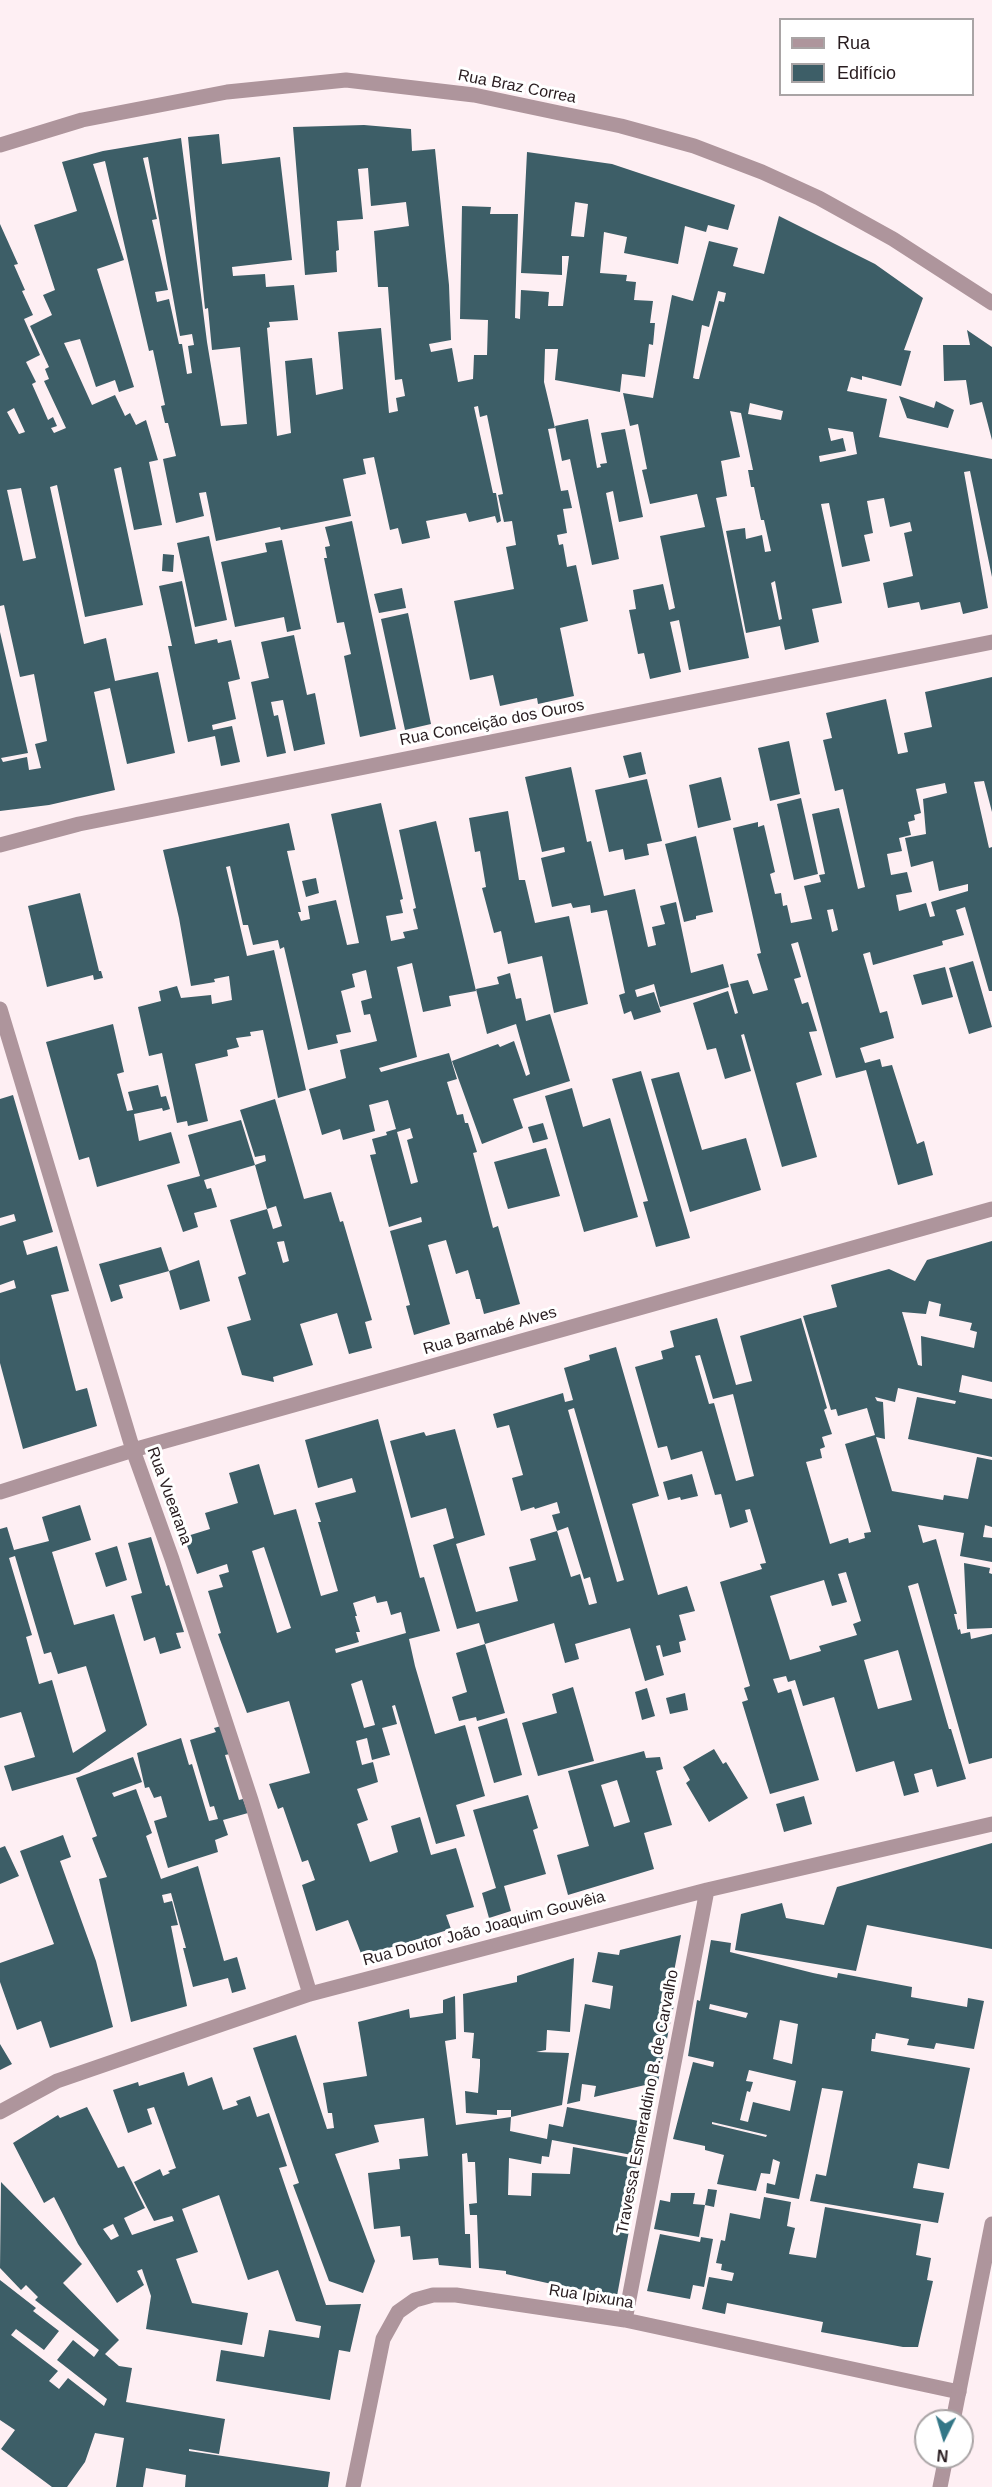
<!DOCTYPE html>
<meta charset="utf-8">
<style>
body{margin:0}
#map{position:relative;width:992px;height:2487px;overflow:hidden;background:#feeff3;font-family:Arial,sans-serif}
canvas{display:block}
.legend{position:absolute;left:779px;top:18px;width:195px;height:78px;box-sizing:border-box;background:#fff;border:2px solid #a9a4a5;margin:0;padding:8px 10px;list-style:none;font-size:18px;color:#281c1f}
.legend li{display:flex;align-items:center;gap:12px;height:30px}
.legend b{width:30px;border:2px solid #a9a4a5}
.north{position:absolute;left:914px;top:2409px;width:60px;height:60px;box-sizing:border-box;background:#fff;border:2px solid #a9a4a5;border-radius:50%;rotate:185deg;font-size:16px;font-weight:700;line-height:24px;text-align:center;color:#281c1f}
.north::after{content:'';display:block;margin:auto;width:21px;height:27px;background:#337787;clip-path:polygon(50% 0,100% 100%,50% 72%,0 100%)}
</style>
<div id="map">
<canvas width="992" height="2487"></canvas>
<ul class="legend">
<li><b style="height:8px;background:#ae959c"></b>Rua</li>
<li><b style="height:16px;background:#3d5e67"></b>Edifício</li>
</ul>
<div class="north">N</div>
</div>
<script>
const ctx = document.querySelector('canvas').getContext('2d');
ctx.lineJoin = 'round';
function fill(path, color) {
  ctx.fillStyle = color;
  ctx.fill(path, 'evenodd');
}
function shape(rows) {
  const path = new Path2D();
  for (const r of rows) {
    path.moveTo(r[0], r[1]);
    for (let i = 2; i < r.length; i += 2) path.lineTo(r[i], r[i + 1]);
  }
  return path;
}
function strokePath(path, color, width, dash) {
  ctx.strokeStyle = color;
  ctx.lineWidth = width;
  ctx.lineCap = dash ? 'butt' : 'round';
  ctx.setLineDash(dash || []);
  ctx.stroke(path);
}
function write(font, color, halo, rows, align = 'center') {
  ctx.font = font + ' Arial,sans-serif';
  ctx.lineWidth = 6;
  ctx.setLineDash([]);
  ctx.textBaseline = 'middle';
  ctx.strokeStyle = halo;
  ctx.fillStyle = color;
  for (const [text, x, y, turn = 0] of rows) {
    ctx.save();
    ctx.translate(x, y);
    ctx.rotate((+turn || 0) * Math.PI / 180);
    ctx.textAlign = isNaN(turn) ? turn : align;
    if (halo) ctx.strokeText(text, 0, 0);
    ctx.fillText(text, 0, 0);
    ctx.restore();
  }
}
fill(shape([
 [364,125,411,129,412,151,435,149,449,285,451,340,429,344,431,352,452,348,458,382,473,379,474,355,487,355,488,320,460,319,462,206,491,207,490,214,518,214,515,318,520,319,521,290,549,292,548,306,563,306,569,256,562,256,562,275,521,273,527,152,612,164,735,205,728,230,708,225,706,232,685,226,678,264,624,253,627,237,604,232,600,273,627,275,626,281,636,282,634,300,653,301,650,323,655,323,653,345,649,344,645,377,622,374,620,392,555,380,558,349,545,349,544,382,555,428,548,429,561,491,568,490,572,508,563,509,567,533,557,535,559,545,563,544,567,567,576,565,588,621,560,628,574,696,538,704,537,698,500,706,493,675,470,680,454,601,514,589,506,547,516,545,512,521,504,522,498,495,503,494,487,415,480,417,478,406,474,407,493,493,496,493,501,521,497,523,495,516,469,522,466,513,426,521,430,538,402,544,398,528,390,530,374,457,363,459,366,474,343,479,351,516,281,530,280,527,216,541,206,492,199,493,204,516,176,523,163,459,176,456,168,423,165,423,161,406,165,405,153,350,149,351,105,161,93,164,124,260,97,269,134,387,119,392,115,380,96,387,80,339,64,343,92,405,115,395,125,416,130,413,136,425,146,420,158,460,149,462,162,525,134,530,121,467,114,469,143,605,85,617,57,485,50,487,84,644,106,638,115,681,158,672,175,753,127,764,110,688,94,692,115,790,49,805,0,811,0,632,28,753,1,758,3,762,27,757,29,770,41,768,35,744,47,741,34,674,20,677,4,605,0,606,0,224,18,264,14,265,25,290,22,291,33,315,24,319,40,355,26,362,36,382,32,384,48,420,53,417,57,426,51,428,54,433,66,428,44,381,49,379,45,369,49,367,30,326,52,315,43,295,55,290,34,225,77,211,62,162,103,151,181,138,207,342,221,426,247,424,240,347,212,350,208,308,205,309,188,137,219,134,222,164,280,157,292,260,232,267,233,276,265,274,266,287,294,285,298,320,269,322,270,327,267,328,277,436,291,433,285,361,312,358,316,395,343,389,338,332,381,328,389,413,398,411,396,398,405,396,402,379,395,380,388,287,378,287,374,231,409,226,406,202,371,206,368,168,358,169,363,219,337,221,339,250,336,251,337,272,305,275,293,127],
 [148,157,180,336,192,334,194,345,188,346,192,373,187,374,182,344,179,344,169,299,157,302,155,292,168,290,152,220,157,219,143,158],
 [575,202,588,204,584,237,571,236],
 [14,408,25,432,19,434,7,412],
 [21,488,36,558,23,561,7,490],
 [779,216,875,264,923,298,904,350,911,351,901,386,862,376,862,380,851,377,847,391,887,399,879,437,992,459,992,577,970,471,964,472,988,608,963,614,960,602,921,610,919,602,888,608,883,583,913,576,904,533,912,531,910,522,890,527,884,498,867,501,873,533,864,535,870,561,842,567,829,503,821,504,842,603,812,609,819,642,785,650,780,626,746,633,726,531,745,528,746,539,762,535,765,552,771,551,764,520,761,520,754,487,751,487,748,470,753,470,741,413,730,411,740,457,721,461,727,496,716,498,749,658,689,670,679,620,670,622,681,672,650,679,644,653,638,654,629,610,636,609,633,590,663,584,669,610,675,608,660,536,705,527,697,494,650,504,642,470,647,469,638,424,630,426,623,393,653,398,672,295,693,301,709,241,738,248,733,266,764,274],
 [718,291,726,293,724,302,719,301,699,379,696,379,693,378,702,325,709,327],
 [750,403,783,411,781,420,748,414],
 [828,428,853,432,857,454,820,462,819,456,846,451,843,438,831,441],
 [775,581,782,619,779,620,771,583],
 [967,330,992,347,992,440,982,402,970,405,966,380,944,381,943,345,970,345],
 [899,396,934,408,936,401,954,410,948,428,907,418],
 [588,419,597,468,601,467,600,464,607,463,601,433,625,429,643,517,619,522,613,491,606,493,619,559,592,565,570,459,562,461,555,426],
 [352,521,396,729,360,737,344,656,351,654,344,622,337,623,324,558,327,558,325,547,330,546,325,527],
 [209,536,227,620,195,627,177,543],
 [282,540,301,629,287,632,284,617,235,627,221,562,267,552,265,543],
 [163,554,174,555,173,572,162,571],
 [182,581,195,644,217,639,218,643,231,640,240,679,228,682,236,719,212,725,213,730,232,726,240,762,221,766,215,736,188,742,168,646,172,646,159,586],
 [402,588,406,608,379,613,374,594],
 [408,613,431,724,405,730,381,619],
 [294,635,307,695,315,693,325,744,294,751,283,700,271,702,274,716,278,715,286,753,267,757,251,682,269,678,261,642],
 [992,677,992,812,984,781,974,782,989,848,992,847,992,991,989,991,965,907,956,910,964,935,942,941,943,945,873,965,870,952,863,954,880,1013,887,1011,894,1038,860,1048,865,1063,880,1059,882,1067,892,1065,917,1144,924,1141,933,1175,898,1185,866,1070,836,1078,798,942,791,944,801,977,794,979,802,1004,808,1002,817,1031,809,1032,822,1075,796,1083,817,1157,782,1167,744,1034,741,1035,751,1071,725,1079,716,1048,707,1050,693,1003,728,991,735,1014,738,1013,730,984,748,980,753,994,768,990,757,954,761,953,733,828,758,822,758,827,764,825,775,872,770,874,775,894,781,893,783,906,787,905,791,923,812,919,804,886,821,882,819,875,825,874,812,814,839,808,858,889,865,887,843,789,835,791,823,740,832,738,826,713,886,699,898,754,908,752,904,733,932,727,925,692],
 [945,783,947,793,923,799,926,834,905,838,911,867,933,861,939,891,968,884,968,891,931,902,935,916,930,917,926,903,899,911,896,895,912,892,907,872,891,875,887,854,902,851,899,838,911,835,908,822,915,820,914,815,921,813,916,789],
 [833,909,838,930,832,932,827,910],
 [789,741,800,794,770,801,758,748],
 [641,752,646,774,629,778,623,756],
 [571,767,587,842,591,841,604,896,635,889,648,947,656,945,652,927,665,924,660,906,676,902,691,973,723,964,729,987,660,1007,654,984,635,990,637,997,654,992,661,1012,634,1020,631,1011,624,1014,619,995,625,993,607,910,591,913,590,905,573,908,571,903,552,907,541,858,565,852,564,847,542,852,525,777],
 [721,777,731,820,698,828,689,785],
 [647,779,662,841,647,844,649,855,625,860,623,849,609,852,595,790],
 [801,798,818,874,794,880,777,804],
 [381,803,403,899,400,900,403,913,386,916,391,941,405,938,403,932,418,929,413,909,416,908,399,830,436,821,476,991,449,996,451,1006,423,1012,412,963,397,967,417,1057,379,1068,381,1072,449,1053,457,1079,447,1082,457,1115,463,1114,465,1123,468,1123,477,1152,473,1153,493,1228,498,1226,520,1304,484,1314,480,1299,476,1299,468,1270,456,1274,446,1240,428,1245,450,1324,414,1335,406,1306,410,1305,390,1231,422,1222,421,1217,389,1227,370,1155,376,1154,372,1139,387,1135,386,1132,396,1129,388,1100,369,1105,375,1131,343,1140,340,1129,322,1135,309,1089,346,1078,340,1050,377,1041,370,1014,364,1015,361,1001,372,998,366,970,352,974,355,987,341,991,351,1032,336,1035,338,1043,308,1050,284,947,280,949,278,940,253,945,248,925,243,925,230,866,226,867,247,956,274,950,306,1090,278,1098,263,1030,250,1032,251,1036,236,1038,239,1047,227,1050,228,1056,195,1064,208,1121,188,1126,187,1121,177,1123,162,1053,149,1056,138,1007,161,1001,159,991,177,986,181,998,211,995,212,1004,232,1000,229,976,214,979,215,982,191,986,179,918,163,850,289,823,295,850,287,851,301,912,298,912,301,921,310,919,308,906,336,900,347,945,359,943,331,814],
 [410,1128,413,1138,407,1140,418,1182,411,1184,397,1132],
 [508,811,519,880,525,880,535,923,569,916,588,1004,554,1013,542,956,508,964,501,931,494,933,482,888,486,887,480,851,475,852,469,818],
 [696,836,713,912,696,916,696,919,684,922,665,844],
 [316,878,319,893,306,897,302,881],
 [80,893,99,971,101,971,103,978,94,980,93,975,47,987,28,906],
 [973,961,992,1027,969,1034,949,968],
 [945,967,953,997,922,1005,913,975],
 [510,973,516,999,521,998,526,1021,550,1014,570,1081,513,1099,523,1128,482,1144,452,1061,498,1044,500,1047,514,1041,526,1076,530,1074,516,1024,487,1034,476,989,499,984,497,977],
 [113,1024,124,1072,117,1074,127,1111,133,1110,128,1092,158,1085,161,1097,166,1096,170,1109,163,1111,162,1108,134,1114,139,1141,171,1132,180,1163,97,1187,89,1157,79,1160,46,1042],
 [641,1071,690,1238,656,1247,643,1202,648,1201,612,1079],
 [679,1072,702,1150,746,1138,761,1190,690,1212,651,1079],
 [572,1088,583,1127,610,1118,638,1217,584,1232,545,1096],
 [13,1095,53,1232,23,1241,27,1255,57,1246,69,1291,51,1295,76,1391,87,1388,97,1426,23,1449,0,1363,0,1293,16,1288,14,1280,0,1285,0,1226,16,1221,14,1214,0,1218,0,1099],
 [275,1099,304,1199,331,1192,340,1222,343,1221,372,1320,365,1322,372,1348,349,1354,337,1313,300,1324,313,1365,273,1377,274,1382,242,1375,227,1327,251,1320,238,1277,246,1274,230,1220,267,1209,255,1165,266,1161,265,1155,255,1157,240,1110],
 [276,1206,282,1226,273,1229,267,1209],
 [284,1241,289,1261,283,1263,277,1242],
 [241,1120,255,1165,204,1180,207,1189,211,1188,217,1207,194,1213,198,1227,183,1232,167,1185,200,1176,188,1135],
 [543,1123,548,1139,533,1143,528,1127],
 [546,1148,560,1196,508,1209,494,1162],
 [992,1241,992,1382,962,1375,959,1392,992,1399,992,1457,908,1439,917,1397,955,1404,956,1401,898,1388,895,1402,875,1397,877,1401,883,1402,885,1439,876,1437,892,1491,943,1500,944,1495,968,1499,977,1457,992,1460,992,1527,985,1525,983,1537,992,1538,992,1562,960,1556,964,1533,918,1525,923,1543,936,1539,957,1614,954,1614,958,1630,960,1629,961,1634,970,1632,971,1639,992,1634,992,1758,969,1764,918,1583,908,1586,949,1729,951,1729,966,1779,937,1787,932,1769,914,1774,919,1792,904,1796,894,1761,856,1772,834,1697,803,1706,795,1680,788,1682,786,1676,773,1679,778,1693,791,1689,819,1780,770,1794,742,1702,748,1700,744,1688,750,1686,720,1582,762,1569,760,1564,766,1563,750,1509,745,1510,748,1522,730,1528,721,1494,715,1495,702,1451,671,1460,667,1446,658,1448,635,1367,663,1359,661,1351,674,1347,670,1331,717,1318,736,1385,752,1381,740,1336,801,1318,827,1408,824,1410,832,1434,822,1437,825,1447,820,1449,822,1458,806,1462,830,1544,848,1538,849,1543,865,1538,864,1533,871,1532,845,1444,875,1435,867,1408,838,1416,836,1409,831,1410,803,1316,837,1307,831,1285,889,1269,915,1281,927,1260],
 [929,1301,941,1304,939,1316,972,1323,970,1330,977,1332,974,1348,921,1336,922,1366,918,1365,902,1312,926,1314],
 [700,1355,713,1399,733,1394,754,1476,736,1481,714,1403,709,1404,695,1356],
 [846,1572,861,1621,853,1624,857,1635,819,1646,821,1651,790,1660,770,1596,824,1580,832,1606,847,1602,838,1574],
 [898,1650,912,1700,878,1709,864,1660],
 [161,1247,169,1271,119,1285,123,1298,111,1302,99,1264],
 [199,1260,210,1301,180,1310,169,1271],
 [616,1347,659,1496,632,1504,658,1595,687,1586,695,1611,679,1615,686,1640,679,1642,681,1652,663,1657,660,1645,656,1646,664,1675,645,1681,630,1628,575,1644,579,1659,565,1663,554,1623,485,1644,505,1713,477,1721,476,1717,459,1721,452,1697,467,1692,456,1653,485,1644,479,1623,457,1629,433,1545,454,1538,446,1508,411,1518,390,1441,424,1432,426,1436,455,1429,485,1535,456,1544,476,1612,518,1601,509,1567,536,1560,530,1539,557,1531,571,1577,580,1574,589,1605,597,1603,590,1577,584,1579,568,1527,557,1531,552,1515,560,1513,557,1502,535,1509,534,1507,521,1511,512,1478,523,1475,509,1425,497,1428,493,1414,563,1393,565,1402,573,1400,564,1368,590,1360,589,1355],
 [574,1408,624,1580,617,1582,568,1410],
 [378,1419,420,1578,424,1577,440,1631,409,1639,415,1666,435,1734,465,1725,485,1796,456,1805,465,1836,436,1844,395,1705,392,1706,397,1724,382,1728,390,1755,372,1760,367,1738,356,1741,362,1765,373,1762,378,1782,357,1789,368,1820,357,1824,370,1862,398,1852,391,1826,420,1817,431,1855,456,1848,474,1907,446,1915,451,1929,362,1956,348,1920,316,1931,302,1885,315,1880,308,1860,302,1862,283,1807,278,1809,269,1784,310,1773,289,1701,247,1713,218,1634,221,1633,208,1591,223,1587,219,1575,229,1572,227,1564,197,1574,184,1537,210,1529,205,1513,238,1503,229,1473,259,1464,274,1515,296,1509,321,1596,338,1591,318,1522,321,1522,315,1503,356,1492,352,1478,318,1488,305,1440],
 [264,1547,291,1628,277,1633,252,1551],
 [375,1596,377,1603,387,1601,391,1615,401,1612,406,1633,336,1653,335,1649,359,1642,356,1632,360,1632,355,1616,357,1616,353,1603],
 [362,1680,375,1725,364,1728,351,1684],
 [692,1474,698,1496,681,1500,680,1497,668,1500,663,1482],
 [80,1505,91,1540,52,1552,74,1625,114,1614,147,1725,79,1772,12,1791,4,1766,35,1757,21,1712,0,1718,0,1529,7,1527,14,1550,49,1541,42,1517],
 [15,1556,44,1654,51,1652,58,1674,86,1666,106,1731,73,1753,52,1680,39,1684,26,1637,32,1635,9,1558],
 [151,1537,166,1586,169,1585,184,1632,176,1633,181,1648,160,1654,155,1637,144,1641,131,1596,142,1593,128,1543],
 [117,1546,127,1580,106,1587,95,1553],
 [964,1563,990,1568,989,1573,992,1574,992,1628,967,1629],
 [573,1687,594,1761,538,1776,522,1723,557,1713,552,1694],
 [647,1688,655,1716,642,1720,635,1692],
 [685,1693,688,1710,670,1714,666,1698],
 [507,1718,522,1775,494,1783,478,1727],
 [221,1726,230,1754,225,1755,239,1800,243,1799,248,1813,223,1820,228,1835,215,1840,218,1852,168,1868,154,1821,167,1817,161,1796,154,1798,149,1787,145,1788,137,1753,181,1738,189,1765,192,1764,209,1821,218,1819,214,1806,210,1807,190,1740,216,1732,214,1728],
 [714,1749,723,1764,726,1762,748,1798,709,1822,686,1783,690,1780,683,1767],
 [644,1751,646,1758,660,1757,663,1769,656,1771,672,1825,644,1833,654,1869,568,1895,557,1855,589,1846,568,1771],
 [617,1780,630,1822,614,1827,601,1785],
 [133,1757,142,1782,112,1793,114,1797,136,1789,152,1833,146,1836,161,1879,198,1866,224,1961,237,1957,246,1989,232,1993,228,1978,193,1987,183,1948,186,1948,171,1893,162,1895,164,1903,172,1901,178,1925,171,1926,187,2006,131,2022,99,1879,107,1877,92,1838,97,1836,76,1778],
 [528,1795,538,1828,533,1830,546,1874,504,1886,511,1911,489,1918,482,1893,496,1888,473,1810],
 [804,1796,812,1824,784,1832,776,1804],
 [63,1835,71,1857,60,1861,96,1961,113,2027,50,2048,41,2021,17,2030,0,1982,0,1963,54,1944,20,1851],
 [992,1843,992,1949,867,1925,856,1971,735,1950,741,1914,782,1903,786,1918,824,1925,837,1887],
 [5,1846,19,1876,0,1884,0,1848],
 [681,1935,668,2003,674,2005,658,2082,594,2097,596,2086,582,2084,580,2101,567,2104,585,2004,610,2009,613,1986,592,1982,598,1952,619,1955,620,1950],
 [711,1940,731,1943,730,1952,813,1973,837,1978,838,1973,912,1987,911,1997,967,2007,968,1998,984,2001,974,2049,936,2043,934,2049,907,2045,909,2039,876,2033,875,2039,872,2039,871,2051,970,2068,949,2169,918,2163,913,2188,944,2193,938,2223,810,2201,816,2174,826,2176,843,2091,822,2088,799,2199,766,2193,767,2183,775,2185,780,2162,773,2159,770,2174,761,2173,756,2191,717,2184,724,2155,705,2150,705,2146,673,2139,693,2062,713,2067,714,2062,688,2056,697,2000,700,2001],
 [710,2004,748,2013,746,2018,709,2009],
 [780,2020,798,2024,792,2064,773,2059],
 [749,2070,796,2081,790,2111,753,2102,748,2122,740,2120,747,2091,750,2092,753,2082,746,2081],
 [712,2122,746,2130,767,2135,766,2137,712,2124],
 [574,1958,570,2032,547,2030,546,2050,536,2052,569,2053,562,2105,511,2117,510,2131,547,2139,549,2124,563,2127,567,2107,639,2121,632,2155,552,2140,549,2157,542,2156,541,2164,509,2158,508,2195,531,2196,532,2173,570,2174,573,2147,642,2160,617,2296,561,2286,506,2274,506,2271,479,2268,477,2215,470,2215,469,2204,477,2203,475,2162,468,2162,467,2153,462,2154,465,2234,470,2234,471,2268,439,2265,438,2258,413,2260,410,2236,401,2237,400,2226,374,2229,368,2173,400,2169,399,2159,428,2156,424,2118,374,2125,379,2142,335,2154,375,2261,363,2293,329,2281,293,2185,299,2183,253,2048,296,2035,327,2129,334,2128,332,2113,328,2113,323,2083,367,2076,358,2022,409,2009,410,2018,443,2013,443,2000,455,1996,456,2039,445,2041,456,2125,511,2117,511,2110,497,2110,497,2115,466,2113,465,2091,478,2093,480,2066,480,2059,472,2058,474,2033,464,2032,463,1994,517,1982,517,1976],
 [0,2044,12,2064,0,2070],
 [184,2072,188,2086,212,2077,223,2110,238,2105,236,2101,250,2096,257,2117,269,2113,287,2166,279,2168,326,2305,361,2304,350,2352,339,2350,330,2400,216,2381,221,2350,264,2357,269,2330,319,2338,321,2326,296,2321,278,2270,248,2280,219,2195,182,2209,198,2252,176,2259,192,2303,248,2313,242,2345,146,2329,151,2296,142,2269,137,2271,144,2285,117,2303,78,2244,54,2197,44,2203,13,2143,58,2115,60,2118,87,2107,118,2168,124,2166,145,2208,124,2218,132,2235,174,2221,172,2216,154,2221,134,2182,160,2169,163,2176,170,2173,168,2171,176,2168,154,2107,147,2109,152,2124,128,2133,113,2090,138,2082,139,2086],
 [113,2224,119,2236,111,2240,103,2229],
 [1,2182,82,2264,63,2283,119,2340,105,2354,119,2366,132,2368,126,2402,225,2419,219,2454,189,2449,189,2451,330,2472,328,2487,185,2487,186,2475,146,2468,143,2487,116,2487,124,2438,95,2433,85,2462,67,2487,52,2487,1,2449,15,2430,0,2420,0,2280,36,2308,33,2311,59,2331,44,2350,16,2329,11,2335,58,2371,49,2381,59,2389,68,2378,104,2406,107,2399,57,2360,73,2340,94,2357,99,2350,35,2300,38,2297,26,2285,21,2290,0,2268],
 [708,2189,717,2190,714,2207,705,2205,699,2237,654,2229,660,2200,670,2202,671,2193,695,2193,693,2204,705,2205],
 [764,2197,791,2202,787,2226,795,2228,789,2254,816,2258,825,2207,921,2224,916,2255,931,2258,927,2280,933,2281,918,2347,903,2347,821,2332,823,2322,727,2303,725,2314,702,2309,709,2277,732,2281,734,2273,721,2270,722,2264,716,2263,721,2240,725,2241,730,2213,760,2219],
 [660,2234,700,2242,701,2237,713,2239,704,2287,693,2285,690,2299,647,2291]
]), '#3d5e67');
strokePath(shape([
 [0,145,82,120,227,92,346,80,474,95,621,126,694,146,762,172,819,198,893,239,992,303],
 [0,845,79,824,992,642],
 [0,1009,133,1450,172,1559,251,1800,310,1994],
 [0,1492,133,1450,992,1209],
 [0,2112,57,2081,310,1994,707,1890,992,1824],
 [625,2320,707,1890],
 [353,2487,383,2339,398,2312,415,2300,433,2295,456,2295,625,2320,959,2392]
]), '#ae959c', 15);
strokePath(shape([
 [953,2421,992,2224],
 [940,2487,946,2457]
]), '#ae959c', 15);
write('16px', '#281c1f', '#fff', [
 ["Rua Braz Correa",517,87,11],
 ["Rua Conceição dos Ouros",492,723,-11],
 ["Rua Barnabé Alves",490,1331,-16],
 ["Rua Vuearana",169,1496,70],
 ["Rua Doutor João Joaquim Gouvêia",484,1929,-15],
 ["Travessa Esmeraldino B. de Carvalho",648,2102,-79],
 ["Rua Ipixuna",591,2297,9]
]);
</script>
